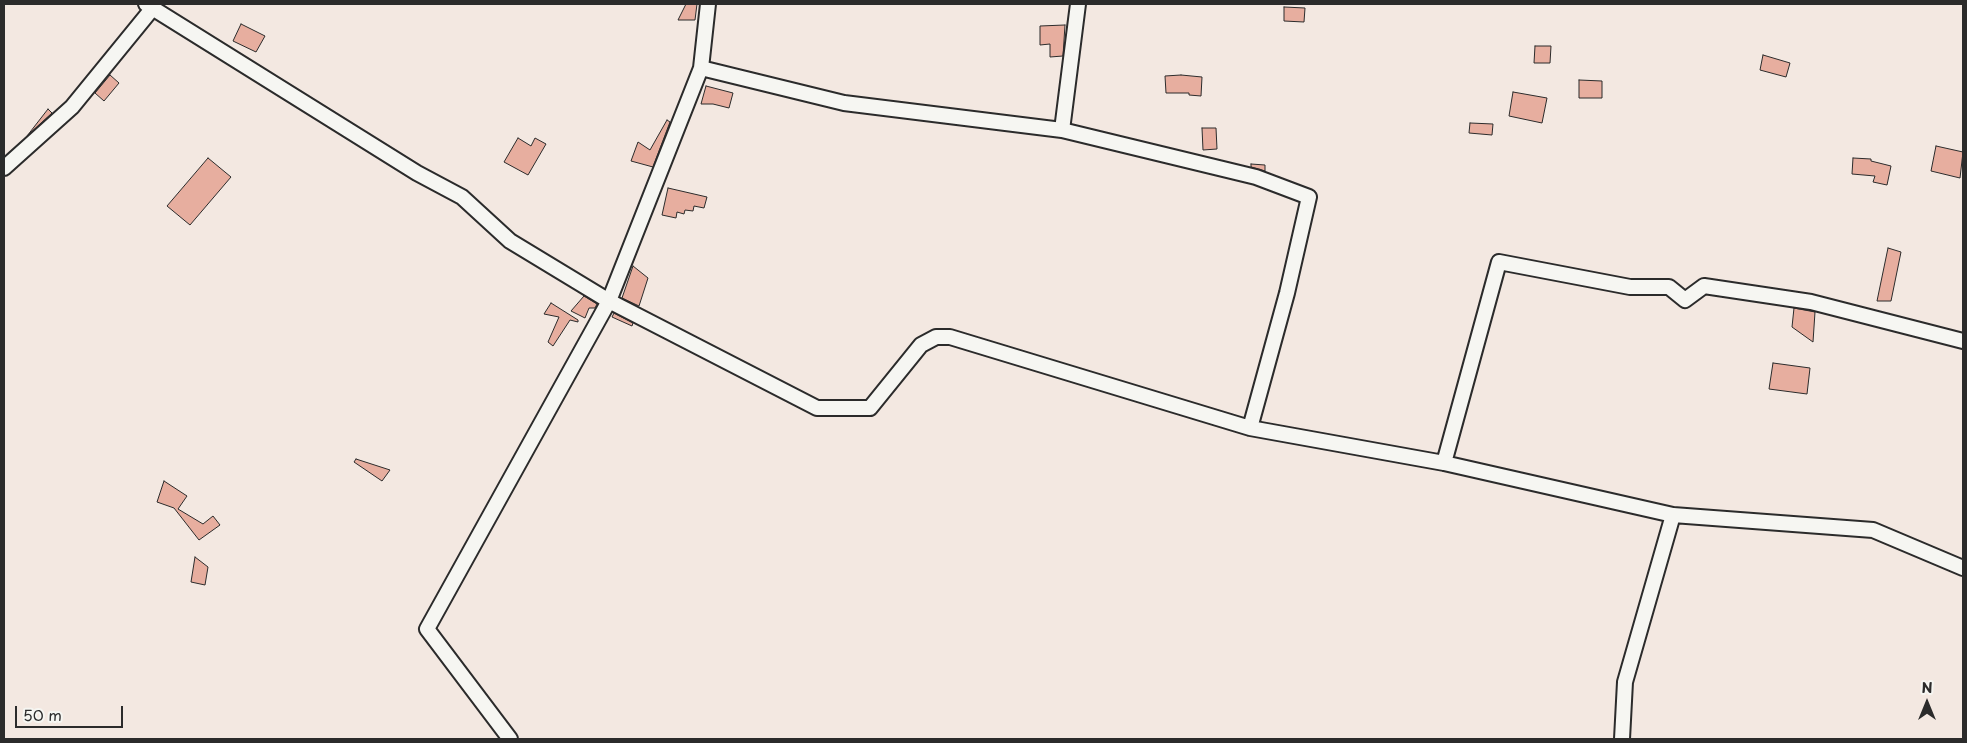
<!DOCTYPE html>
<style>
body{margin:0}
#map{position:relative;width:1967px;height:743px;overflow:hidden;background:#f3e8e1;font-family:"Playpen Sans",sans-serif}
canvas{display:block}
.frame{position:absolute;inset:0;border:5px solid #2b2b2b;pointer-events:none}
.north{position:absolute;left:1902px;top:678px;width:50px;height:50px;-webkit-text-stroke:4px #f6f6f2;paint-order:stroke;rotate:0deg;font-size:14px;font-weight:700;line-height:20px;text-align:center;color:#2b2b2b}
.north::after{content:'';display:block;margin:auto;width:18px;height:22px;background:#2b2b2b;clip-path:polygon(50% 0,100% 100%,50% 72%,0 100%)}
.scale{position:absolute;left:15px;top:706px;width:108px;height:22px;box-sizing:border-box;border:2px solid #2b2b2b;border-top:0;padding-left:6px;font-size:15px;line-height:18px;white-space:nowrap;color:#2b2b2b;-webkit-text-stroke:4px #f6f6f2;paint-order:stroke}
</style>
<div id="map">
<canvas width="1967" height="743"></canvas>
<div class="frame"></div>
<div class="north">N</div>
<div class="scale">50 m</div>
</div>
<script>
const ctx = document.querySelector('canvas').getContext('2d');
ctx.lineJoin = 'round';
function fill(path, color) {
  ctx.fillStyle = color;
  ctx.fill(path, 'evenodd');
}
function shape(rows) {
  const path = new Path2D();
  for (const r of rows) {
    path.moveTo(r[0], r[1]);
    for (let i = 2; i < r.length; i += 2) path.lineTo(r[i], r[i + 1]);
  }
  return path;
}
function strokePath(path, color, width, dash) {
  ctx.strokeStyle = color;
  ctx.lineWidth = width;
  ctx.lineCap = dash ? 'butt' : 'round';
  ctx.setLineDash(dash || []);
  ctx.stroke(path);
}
const building = shape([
 [686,4,697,4,695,20,678,20,686,4],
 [1284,7,1305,8,1304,22,1284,21,1284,7],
 [241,24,265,36,256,52,233,41,241,24],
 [1065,25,1063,56,1050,57,1050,44,1040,45,1040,26,1065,25],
 [1535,46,1551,46,1550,63,1534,63,1535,46],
 [1763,55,1790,63,1786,77,1760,70,1763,55],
 [110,75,119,83,104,101,95,93,110,75],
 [1181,75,1202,77,1201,96,1189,95,1189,93,1166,93,1165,76,1181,75],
 [1579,80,1602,81,1602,98,1579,98,1579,80],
 [706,86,733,93,729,108,713,104,701,104,706,86],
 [1513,92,1547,98,1542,123,1509,116,1513,92],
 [48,109,52,113,27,136,48,109],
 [667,120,670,122,653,167,631,161,638,142,650,150,667,120],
 [1470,123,1493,124,1492,135,1469,133,1470,123],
 [1202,128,1216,128,1217,149,1203,150,1202,128],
 [518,138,531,146,535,138,546,144,528,175,504,162,518,138],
 [1936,146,1963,152,1960,178,1931,171,1936,146],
 [208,158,231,177,190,225,167,206,208,158],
 [1853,158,1871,159,1871,161,1891,166,1887,185,1873,182,1875,176,1852,174,1853,158],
 [1251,164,1265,165,1265,171,1251,167,1251,164],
 [668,188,707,197,704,208,694,206,693,211,685,210,684,214,677,212,676,218,662,215,668,188],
 [1888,248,1901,252,1891,301,1877,301,1888,248],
 [633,266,648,278,639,306,622,298,633,266],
 [584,296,597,304,595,308,589,308,585,318,571,311,584,296],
 [551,303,578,320,578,322,570,320,553,346,548,342,559,317,544,314,551,303],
 [1794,308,1815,312,1813,342,1792,327,1794,308],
 [614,313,633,323,632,326,612,317,614,313],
 [1773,363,1810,368,1807,394,1769,389,1773,363],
 [356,459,390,470,382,481,354,462,356,459],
 [164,481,187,496,178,509,203,524,213,516,220,525,199,540,174,508,157,502,164,481],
 [195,557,208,567,205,585,191,582,195,557]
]);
fill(building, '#e7ae9f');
strokePath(building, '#2b2b2b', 1);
const minor = shape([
 [146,4,417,173,462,197,510,241,609,301,817,408,870,408,921,345,936,337,950,337,1250,428],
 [1078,4,1062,130,1256,177,1309,197,1287,293,1250,428,1444,463,1673,515,1873,530,1963,568],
 [701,68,844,103,1062,130],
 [4,168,72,107,152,9],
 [1444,463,1499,262,1630,287,1669,287,1685,300,1704,286,1811,302,1963,341],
 [510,739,427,629,609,301,701,68,708,4],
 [1622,739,1625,682,1673,515]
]);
strokePath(minor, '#2b2b2b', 18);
strokePath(minor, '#f6f6f2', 14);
</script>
